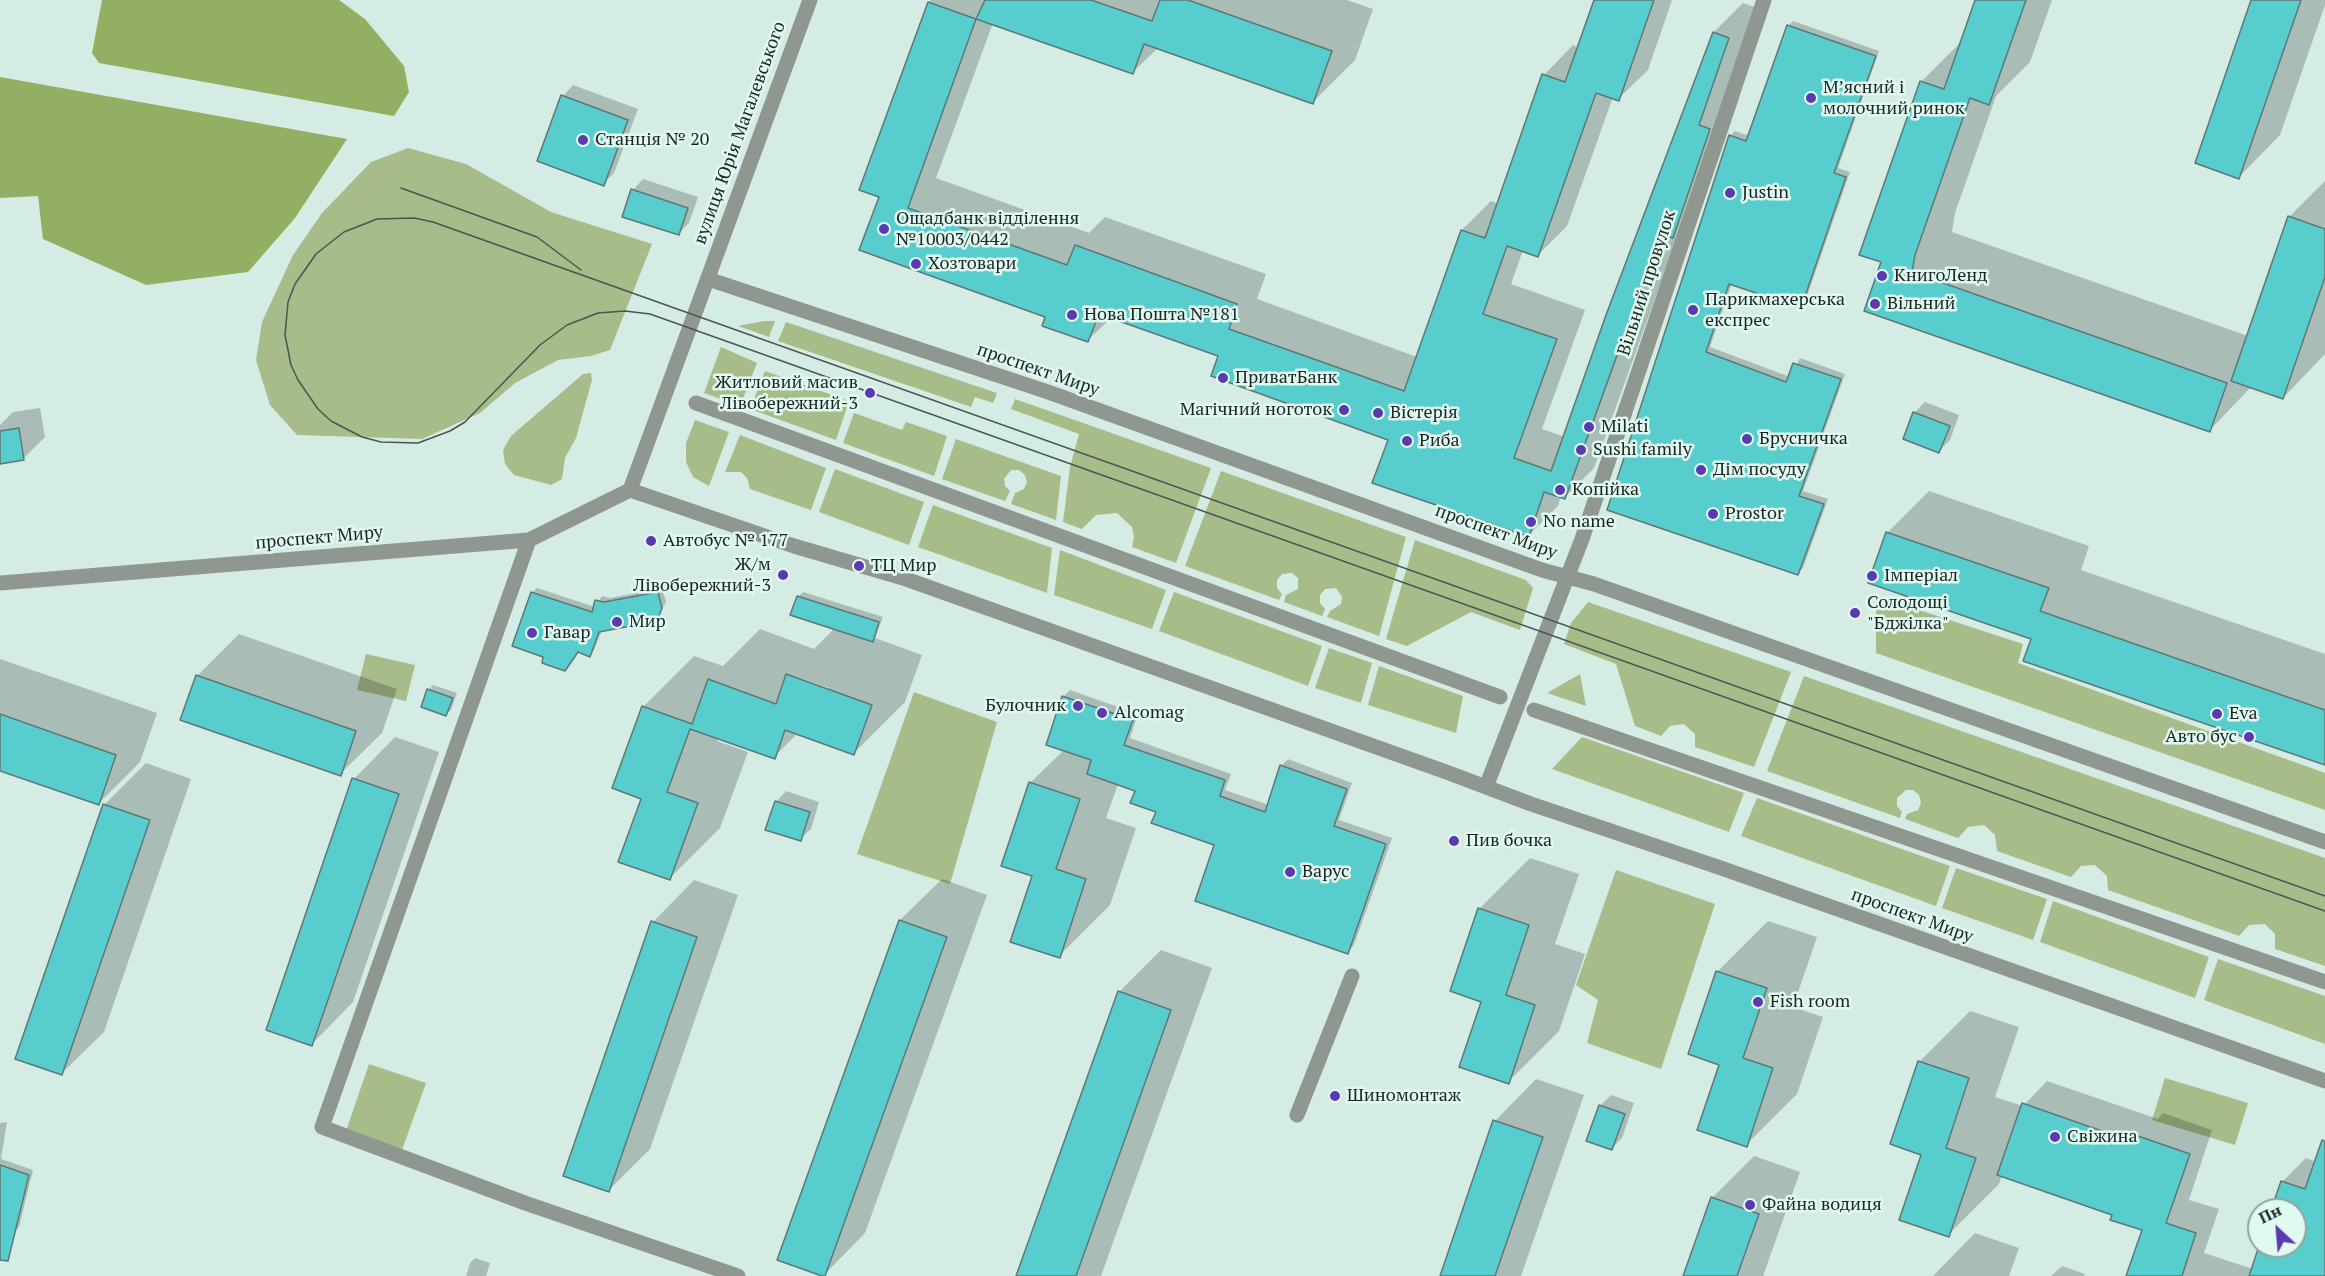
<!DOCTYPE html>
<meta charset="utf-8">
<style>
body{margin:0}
#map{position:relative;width:2325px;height:1276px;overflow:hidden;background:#d4ece4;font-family:"PT Serif",serif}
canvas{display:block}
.north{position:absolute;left:2247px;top:1198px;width:60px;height:60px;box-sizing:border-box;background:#e1faf1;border:2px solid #92a49e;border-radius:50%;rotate:334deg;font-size:16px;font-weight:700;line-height:24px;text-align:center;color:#1b2421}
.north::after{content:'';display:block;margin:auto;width:21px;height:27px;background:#593ab2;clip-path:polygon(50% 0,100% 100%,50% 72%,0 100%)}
</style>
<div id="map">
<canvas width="2325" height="1276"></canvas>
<div class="north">Пн</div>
</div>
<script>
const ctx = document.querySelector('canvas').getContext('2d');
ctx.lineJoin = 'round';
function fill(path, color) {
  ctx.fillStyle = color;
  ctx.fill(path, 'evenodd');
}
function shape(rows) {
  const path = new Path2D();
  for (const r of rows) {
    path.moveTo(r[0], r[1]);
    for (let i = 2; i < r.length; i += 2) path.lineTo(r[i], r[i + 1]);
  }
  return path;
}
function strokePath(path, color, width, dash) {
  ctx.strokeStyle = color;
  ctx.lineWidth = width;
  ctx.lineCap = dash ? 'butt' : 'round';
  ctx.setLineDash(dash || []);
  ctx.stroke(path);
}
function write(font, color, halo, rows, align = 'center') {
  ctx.font = font + ' "PT Serif",serif';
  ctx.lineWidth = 5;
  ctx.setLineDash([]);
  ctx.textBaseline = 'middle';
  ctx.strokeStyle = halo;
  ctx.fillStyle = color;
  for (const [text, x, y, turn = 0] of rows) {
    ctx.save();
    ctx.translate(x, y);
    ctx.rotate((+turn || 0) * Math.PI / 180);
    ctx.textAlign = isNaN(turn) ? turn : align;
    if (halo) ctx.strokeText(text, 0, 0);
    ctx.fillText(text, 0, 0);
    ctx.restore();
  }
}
fill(shape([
 [408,148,466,164,551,212,652,244,610,350,591,356,558,360,515,383,480,413,422,439,297,435,270,405,256,360,262,322,293,255,322,213,371,162],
 [765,321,775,321,769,337,738,326],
 [786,322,997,393,993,403,975,397,971,407,778,341],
 [721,347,757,363,740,406,704,393],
 [765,371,849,401,836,440,750,409],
 [591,373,592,380,576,438,565,458,562,479,551,485,514,475,505,464,503,450,511,436,583,374],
 [1015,399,1211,468,1176,563,1132,547,1134,537,1132,527,1117,513,1096,515,1082,529,1063,522,1070,467,1079,434,1011,409],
 [854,413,902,430,906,422,947,436,934,476,843,443],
 [695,420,729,432,709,486,693,477,686,462,686,443],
 [740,435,826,468,811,510,750,489,747,478,741,472,725,472],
 [956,439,1061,476,1056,520,1011,504,1015,493,1024,489,1027,482,1025,475,1019,470,1011,470,1004,479,1005,486,1010,491,1005,501,942,479],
 [835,469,924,502,909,545,819,512],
 [1221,471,1406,537,1379,636,1327,617,1330,611,1341,604,1342,597,1336,588,1325,589,1320,595,1320,603,1325,609,1322,616,1284,602,1286,595,1298,589,1298,578,1292,573,1282,574,1277,580,1277,588,1282,594,1279,600,1185,566],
 [933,505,1052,548,1047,593,918,547],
 [1415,540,1526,580,1533,588,1520,630,1471,612,1407,646,1386,639],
 [1060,550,1166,590,1152,629,1054,595],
 [1174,592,1322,646,1308,686,1159,631],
 [1876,596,2023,644,2018,663,2325,773,2325,810,1876,653],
 [1588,602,1791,672,1754,767,1695,747,1695,734,1684,724,1670,726,1661,736,1635,726,1616,664,1564,644,1571,623],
 [1329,648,1372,663,1361,703,1315,688],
 [366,654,415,665,406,701,357,690],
 [1379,666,1463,696,1456,733,1368,705],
 [1580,674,1586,706,1547,693],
 [1804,676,2325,858,2325,966,2275,949,2275,934,2265,924,2249,925,2239,936,2108,890,2107,876,2095,865,2081,866,2071,877,1997,851,1995,835,1984,825,1968,827,1958,838,1905,819,1907,814,1918,810,1921,803,1919,795,1913,790,1906,790,1897,798,1897,806,1902,812,1900,818,1767,771],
 [914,692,997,722,950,884,857,854],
 [1582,737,1744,793,1729,832,1552,769],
 [1757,798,1950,866,1936,906,1741,836],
 [1956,868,2047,899,2033,940,1942,908],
 [1616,870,1715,904,1661,1069,1587,1043,1598,1000,1576,985],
 [2053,901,2209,957,2195,998,2040,942],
 [2218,959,2325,996,2325,1044,2204,1000],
 [369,1064,426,1083,402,1150,346,1131],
 [2165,1078,2248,1103,2235,1145,2152,1120]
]), '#a8bc8a');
fill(shape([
 [102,0,339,0,365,19,404,66,409,92,394,116,99,63,92,53],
 [0,77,347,139,295,218,248,272,146,285,43,239,38,196,0,198]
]), '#93af64');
fill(shape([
 [931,0,1347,0,1373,9,1355,60,1313,102,1158,48,1133,72,993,23,936,178,1089,233,1105,217,1266,274,1257,299,1417,357,1462,230,1491,201,1499,204,1544,75,1573,45,1579,48,1596,0,1672,0,1648,70,1618,99,1613,97,1567,226,1538,255,1523,250,1511,284,1585,310,1542,429,1565,437,1714,32,1743,3,1757,8,1727,95,1739,99,1702,207,1680,229,1594,468,1565,497,1561,496,1558,506,1529,535,1390,439,1220,356,1112,317,1088,340,1047,316,881,196],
 [1976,0,2052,0,2030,62,1996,96,1955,213,1952,232,2248,336,2289,217,2325,181,2325,354,2283,398,2251,387,2210,430,1883,261,1861,254,1922,81,1962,41],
 [2253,0,2325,0,2325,5,2280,135,2239,177],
 [1793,21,1879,51,1838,168,1850,172,1805,302,1800,306,1732,283,1710,347,1790,377,1800,358,1845,374,1803,491,1828,499,1803,568,1798,573,1609,509,1730,136,1735,131,1749,136,1788,26],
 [573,85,638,109,614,173,603,184,563,96],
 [643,179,698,197,689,223,678,234,633,190],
 [1925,402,1959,415,1950,440,1939,451,1914,413],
 [40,408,45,437,23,459,0,463,0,425,13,412],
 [1929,491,2089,546,2081,570,2325,654,2325,764,2033,639,1887,533],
 [537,588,595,607,602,596,610,598,662,588,666,602,656,620,602,630,594,650,590,655,579,651,569,664,545,656,532,593],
 [803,592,883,617,875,638,922,655,905,702,854,753,798,733,774,757,719,737,717,741,748,752,720,828,669,879,643,798,643,707,694,656,723,666,760,629,814,649,835,628,798,597],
 [800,678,829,688,827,691,797,680],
 [239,634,397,689,382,733,340,774,197,676],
 [0,659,157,713,140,762,98,804,0,769],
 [433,685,457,693,451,710,446,715,423,706,429,690],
 [1070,690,1138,714,1130,738,1231,774,1225,790,1269,805,1281,766,1288,759,1352,783,1339,820,1392,838,1354,945,1348,952,1216,844,1158,811,1137,791,1118,784,1106,818,1136,828,1110,905,1059,956,1034,875,1030,783,1064,750,1063,697],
 [395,737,439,752,353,1002,312,1044,354,779],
 [146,763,191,779,104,1032,62,1073,104,805],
 [786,791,819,802,811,829,800,839,776,802],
 [1530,858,1579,874,1555,944,1585,954,1559,1031,1508,1082,1483,1001,1479,909],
 [942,879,987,895,865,1233,824,1275,778,1259,900,920],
 [694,880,738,895,650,1149,608,1191,653,922],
 [1768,921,1817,937,1793,1007,1823,1017,1797,1094,1746,1145,1721,1064,1717,972],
 [1161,950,1212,968,1101,1276,1017,1276,1119,992],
 [1970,1011,2019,1027,1995,1097,2023,1106,2047,1081,2158,1119,2163,1113,2212,1130,2189,1200,2219,1209,2204,1253,2253,1269,2261,1246,2295,1246,2295,1210,2273,1210,2282,1182,2306,1158,2319,1163,2325,1157,2325,1276,2128,1276,2144,1229,2114,1214,2002,1175,1999,1184,1948,1235,1923,1154,1919,1062],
 [1536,1079,1584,1095,1521,1276,1441,1276,1495,1121],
 [1611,1095,1634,1103,1622,1138,1611,1149,1600,1106],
 [7,1122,1,1159,33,1170,19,1227,14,1232,0,1230,0,1123],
 [1754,1156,1800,1172,1763,1276,1685,1276,1712,1198],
 [1975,1233,2019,1248,2009,1276,1933,1276],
 [475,1258,490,1263,486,1276,466,1276,470,1263],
 [2062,1266,2085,1274,2084,1276,2051,1276]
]), '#0003');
const building = shape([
 [985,0,1091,0,1152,21,1160,0,1188,0,1332,51,1313,104,1144,44,1133,74,976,19,985,0],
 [1594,0,1654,0,1619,101,1596,93,1538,257,1507,246,1483,314,1557,339,1514,458,1551,471,1606,315,1713,32,1729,38,1699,125,1710,129,1673,238,1661,234,1565,499,1544,492,1529,537,1372,483,1388,440,1211,376,1218,356,1099,314,1088,342,1042,326,1045,317,859,250,879,197,859,190,928,2,976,19,908,208,1067,265,1075,245,1237,304,1229,329,1404,391,1461,230,1485,238,1542,74,1565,82,1594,0],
 [1975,0,2026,0,1989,105,1970,98,1915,255,1912,272,2227,383,2210,432,1864,311,1881,262,1859,255,1920,81,1944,89,1975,0],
 [2251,0,2301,0,2239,179,2195,163,2251,0],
 [1787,25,1876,56,1834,173,1846,177,1801,308,1729,284,1706,352,1786,382,1793,363,1841,379,1799,496,1824,504,1798,575,1607,510,1729,135,1746,141,1787,25],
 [561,95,628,120,604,186,537,161,561,95],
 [631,189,688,208,679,235,622,217,631,189],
 [2288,216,2325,229,2325,277,2283,399,2231,381,2288,216],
 [1913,412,1950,426,1939,453,1903,439,1913,412],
 [19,428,24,460,0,464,0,431,19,428],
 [1886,532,2049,588,2040,611,2325,710,2325,765,2023,661,2031,639,1868,583,1886,532],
 [531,592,592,612,595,600,604,602,658,592,662,608,657,621,599,632,590,657,578,652,565,671,542,663,543,657,512,646,531,592],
 [797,596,879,622,873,642,790,615,797,596],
 [786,674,872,705,854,755,785,730,775,759,690,729,667,792,698,803,670,880,618,862,641,799,612,788,642,706,692,724,708,679,776,704,786,674],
 [196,675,356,731,341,776,180,720,196,675],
 [427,689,453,698,446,716,421,707,427,689],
 [1062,696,1133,720,1124,745,1225,780,1220,796,1265,812,1280,765,1347,789,1334,826,1386,844,1348,954,1195,901,1214,845,1151,823,1156,812,1130,803,1135,791,1087,774,1091,760,1046,745,1062,696],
 [0,714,116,755,99,805,0,771,0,714],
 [352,778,399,794,312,1046,266,1030,352,778],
 [1029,782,1080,799,1056,869,1086,879,1060,958,1010,942,1032,876,1001,866,1029,782],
 [775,801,810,812,801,841,765,830,775,801],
 [103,804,150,820,62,1075,15,1059,103,804],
 [1478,908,1529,925,1506,995,1535,1005,1509,1084,1459,1067,1481,1002,1450,991,1478,908],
 [899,920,947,937,825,1276,822,1276,777,1260,899,920],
 [651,921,697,937,609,1192,563,1176,651,921],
 [1716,971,1767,988,1743,1058,1773,1068,1747,1147,1697,1130,1719,1065,1688,1054,1716,971],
 [1118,991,1171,1010,1076,1276,1016,1276,1118,991],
 [1918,1061,1969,1078,1946,1148,1976,1158,1949,1237,1899,1220,1921,1155,1890,1144,1918,1061],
 [2022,1103,2136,1143,2138,1136,2190,1154,2166,1223,2196,1233,2182,1276,2126,1276,2142,1230,2110,1220,2112,1215,1997,1175,2022,1103],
 [1599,1105,1625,1114,1612,1150,1586,1141,1599,1105],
 [1493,1120,1543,1137,1495,1276,1440,1276,1493,1120],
 [2322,1140,2325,1141,2325,1276,2249,1276,2259,1246,2295,1246,2295,1210,2271,1210,2281,1181,2305,1189,2322,1140],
 [0,1165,29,1175,8,1261,0,1260,0,1165],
 [1711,1197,1759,1214,1737,1276,1683,1276,1711,1197]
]);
fill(building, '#58cdce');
strokePath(building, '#5f7777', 1.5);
strokePath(shape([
 [708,279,1048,392,1542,570,1594,584,2325,842],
 [696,403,1500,697],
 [630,490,794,546,903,578,1449,773,1531,804,1721,868,2325,1081],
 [529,540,322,1127,525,1203,738,1276],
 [0,583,529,540,630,490,810,0],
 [1534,710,2325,982],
 [1486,787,1582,539,1764,0],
 [1297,1115,1352,976]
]), '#8f9790', 15);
strokePath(shape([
 [401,188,537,237,581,270],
 [2325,896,433,222,414,218,377,219,344,232,316,254,295,284,288,302,285,335,291,365,298,380,318,409,331,421,362,437,381,442,418,443,450,431,465,422,540,345,567,325,598,313,625,311,650,314,2325,911]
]), '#495652', 1.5);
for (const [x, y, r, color] of [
 [1811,98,6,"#593ab2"],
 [583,140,6,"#593ab2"],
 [1730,193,6,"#593ab2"],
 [884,229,6,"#593ab2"],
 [916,264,6,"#593ab2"],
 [1882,276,6,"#593ab2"],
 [1875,304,6,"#593ab2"],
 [1693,310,6,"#593ab2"],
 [1072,315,6,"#593ab2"],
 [1223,378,6,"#593ab2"],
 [870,393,6,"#593ab2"],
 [1344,410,6,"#593ab2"],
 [1378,413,6,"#593ab2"],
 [1589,427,6,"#593ab2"],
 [1747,439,6,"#593ab2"],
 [1407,441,6,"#593ab2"],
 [1581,450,6,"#593ab2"],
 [1701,470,6,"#593ab2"],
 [1560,490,6,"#593ab2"],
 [1713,514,6,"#593ab2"],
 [1531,522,6,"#593ab2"],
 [651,541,6,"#593ab2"],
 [859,566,6,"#593ab2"],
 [783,575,6,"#593ab2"],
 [1872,576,6,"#593ab2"],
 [1855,613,6,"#593ab2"],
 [617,622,6,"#593ab2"],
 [532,633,6,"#593ab2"],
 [1078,706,6,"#593ab2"],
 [1102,713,6,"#593ab2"],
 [2217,714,6,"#593ab2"],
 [2249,737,6,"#593ab2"],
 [1454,841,6,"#593ab2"],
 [1290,872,6,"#593ab2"],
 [1758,1002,6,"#593ab2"],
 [1335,1096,6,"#593ab2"],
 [2055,1137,6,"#593ab2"],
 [1750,1205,6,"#593ab2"]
]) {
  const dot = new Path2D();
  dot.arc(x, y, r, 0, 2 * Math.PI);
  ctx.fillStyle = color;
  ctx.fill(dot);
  strokePath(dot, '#e1faf1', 2);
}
write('18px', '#1b2421', '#e1faf1', [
 ["Мʼясний і",1823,88],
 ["молочний ринок",1823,109],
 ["Станція № 20",595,140],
 ["Justin",1742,193],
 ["Ощадбанк відділення",896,219],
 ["№10003/0442",896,240],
 ["Хозтовари",928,264],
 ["КнигоЛенд",1894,276],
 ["Парикмахерська",1705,300],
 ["експрес",1705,321],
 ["Вільний",1887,304],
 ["Нова Пошта №181",1084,315],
 ["ПриватБанк",1235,378],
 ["Житловий масив",858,383,"right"],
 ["Лівобережний-3",858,404,"right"],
 ["Магічний ноготок",1332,410,"right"],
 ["Вістерія",1390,413],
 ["Milati",1601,427],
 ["Брусничка",1759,439],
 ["Риба",1419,441],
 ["Sushi family",1593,450],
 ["Дім посуду",1713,470],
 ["Копійка",1572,490],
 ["Prostor",1725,514],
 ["No name",1543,522],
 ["Автобус № 177",663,541],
 ["Ж/м",771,565,"right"],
 ["Лівобережний-3",771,586,"right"],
 ["ТЦ Мир",871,566],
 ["Імперіал",1884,576],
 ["Солодощі",1867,603],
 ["\"Бджілка\"",1867,624],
 ["Мир",629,622],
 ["Гавар",544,633],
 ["Булочник",1066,706,"right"],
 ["Alcomag",1114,713],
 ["Eva",2229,714],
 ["Авто бус",2237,737,"right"],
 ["Пив бочка",1466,841],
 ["Варус",1302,872],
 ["Fish room",1770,1002],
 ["Шиномонтаж",1347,1096],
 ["Свіжина",2067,1137],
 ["Файна водиця",1762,1205]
], 'left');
write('18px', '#1b2421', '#e1faf1', [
 ["вулиця Юрія Магалевського",740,133,-70],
 ["Вільний провулок",1647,283,-72],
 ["проспект Миру",1038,370,19],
 ["проспект Миру",1496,532,20],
 ["проспект Миру",319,538,-5],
 ["проспект Миру",1912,916,20]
]);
</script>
